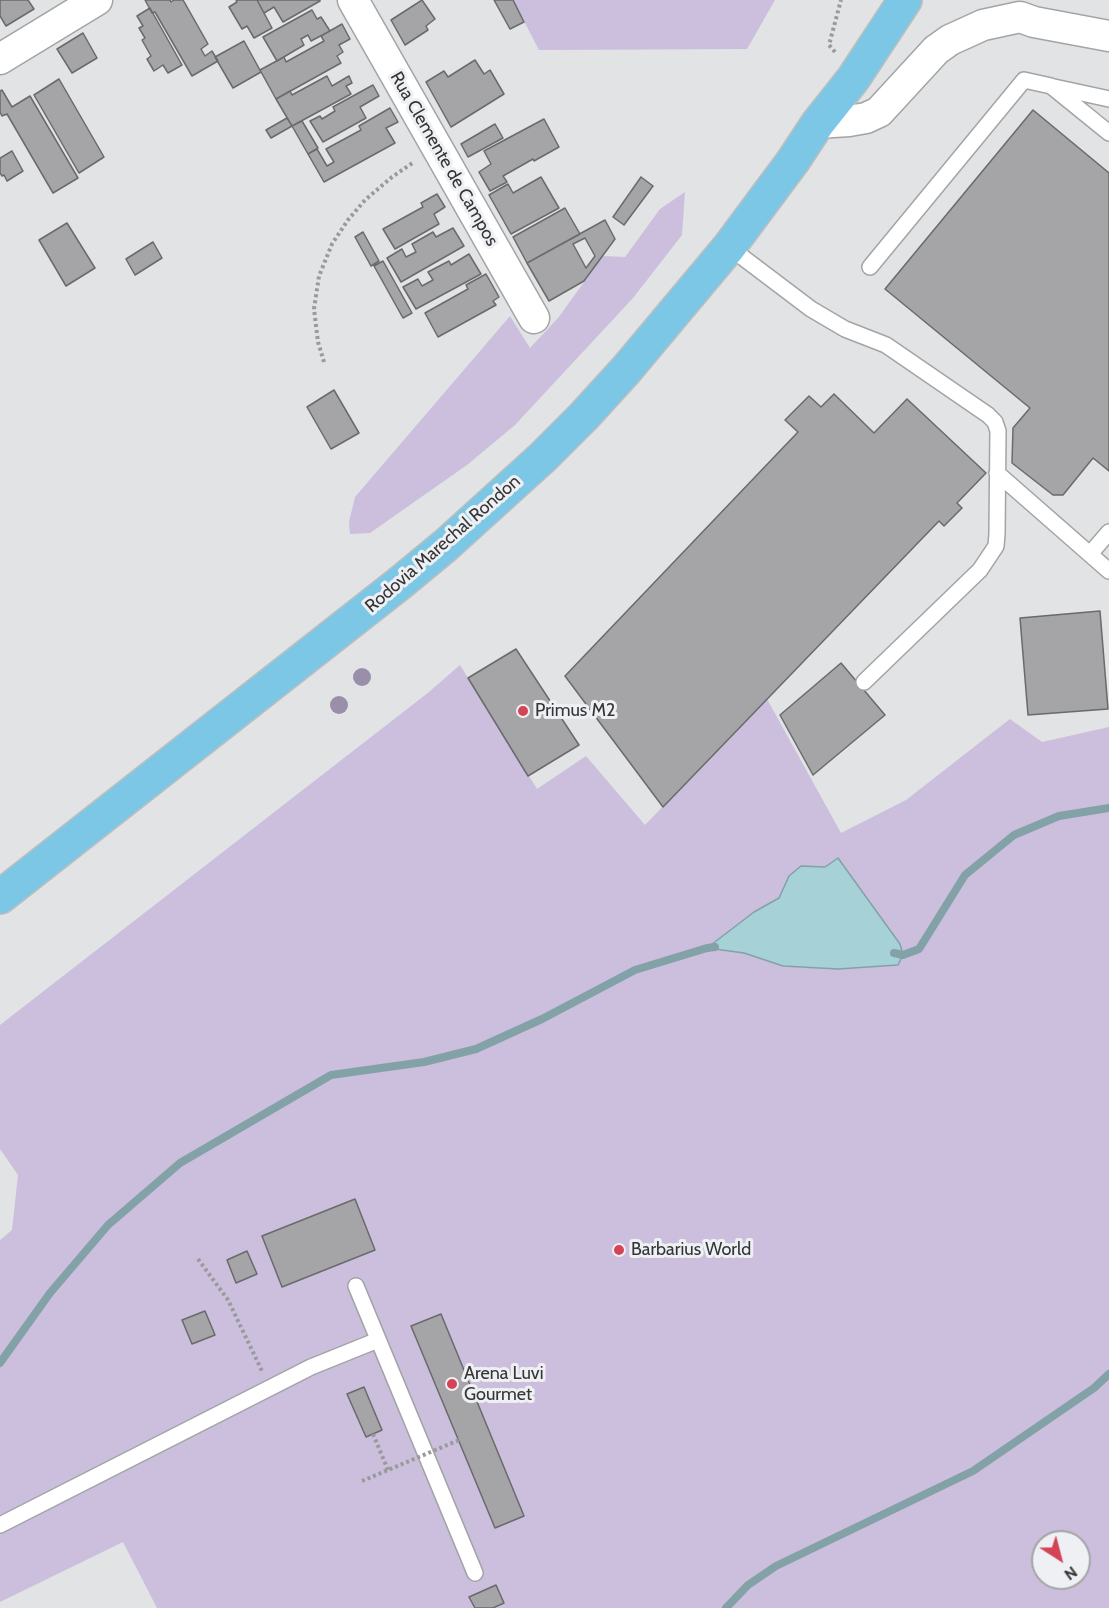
<!DOCTYPE html>
<style>
body{margin:0}
#map{position:relative;width:1109px;height:1608px;overflow:hidden;background:#e1e3e5;font-family:Cabin,sans-serif}
canvas{display:block}
.north{position:absolute;left:1031px;top:1530px;width:60px;height:60px;box-sizing:border-box;background:#eef0f3;border:2px solid #a4a5a7;border-radius:50%;rotate:144deg;font-size:16px;font-weight:700;line-height:24px;text-align:center;color:#353536}
.north::after{content:'';display:block;margin:auto;width:21px;height:27px;background:#d44457;clip-path:polygon(50% 0,100% 100%,50% 72%,0 100%)}
</style>
<div id="map">
<canvas width="1109" height="1608"></canvas>
<div class="north">N</div>
</div>
<script>
const ctx = document.querySelector('canvas').getContext('2d');
ctx.lineJoin = 'round';
function fill(path, color) {
  ctx.fillStyle = color;
  ctx.fill(path, 'evenodd');
}
function shape(rows) {
  const path = new Path2D();
  for (const r of rows) {
    path.moveTo(r[0], r[1]);
    for (let i = 2; i < r.length; i += 2) path.lineTo(r[i], r[i + 1]);
  }
  return path;
}
function strokePath(path, color, width, dash) {
  ctx.strokeStyle = color;
  ctx.lineWidth = width;
  ctx.lineCap = dash ? 'butt' : 'round';
  ctx.setLineDash(dash || []);
  ctx.stroke(path);
}
function write(font, color, halo, rows, align = 'center') {
  ctx.font = font + ' Cabin,sans-serif';
  ctx.lineWidth = 6;
  ctx.setLineDash([]);
  ctx.textBaseline = 'middle';
  ctx.strokeStyle = halo;
  ctx.fillStyle = color;
  for (const [text, x, y, turn = 0] of rows) {
    ctx.save();
    ctx.translate(x, y);
    ctx.rotate((+turn || 0) * Math.PI / 180);
    ctx.textAlign = isNaN(turn) ? turn : align;
    if (halo) ctx.strokeText(text, 0, 0);
    ctx.fillText(text, 0, 0);
    ctx.restore();
  }
}
fill(shape([
 [513,0,775,0,747,49,539,50],
 [685,192,682,235,633,298,515,425,467,465,370,533,350,534,349,522,355,497,510,316,530,348,558,318,603,256,625,257,660,209],
 [460,665,537,789,586,756,645,825,767,699,841,833,906,800,1010,719,1042,742,1109,727,1109,1608,157,1608,123,1542,0,1602,0,1240,12,1230,18,1175,0,1149,0,1025,429,692],
 [1043,1542,1079,1542,1079,1578,1043,1578]
]), '#cbbfdd');
const water = shape([
 [838,858,900,944,903,955,898,965,838,969,783,966,744,953,707,948,754,912,779,898,789,876,801,866,825,867,838,858]
]);
fill(water, '#a5d1d7');
strokePath(water, '#83a2a7', 1.5);
strokePath(shape([
 [894,953,903,955,919,949,965,875,1014,835,1059,816,1109,808],
 [0,1363,50,1293,108,1225,180,1163,331,1075,424,1062,476,1049,542,1019,635,970,707,948,715,947],
 [726,1608,748,1585,776,1566,973,1471,1094,1388,1109,1374]
]), '#83a2a7', 8);
const building = shape([
 [0,0,28,0,34,9,6,26,0,16,0,0],
 [145,0,170,0,171,2,174,0,183,0,208,44,201,49,205,56,212,51,218,61,192,76,155,12,152,13,145,0],
 [236,0,257,0,272,28,254,38,247,26,242,29,229,7,237,2,236,0],
 [257,0,320,0,320,1,283,22,274,7,264,13,257,0],
 [422,0,435,19,426,26,428,30,405,45,391,20,422,0],
 [494,0,513,0,524,22,510,29,494,0],
 [150,8,182,65,168,73,163,65,154,71,147,59,151,56,142,40,145,38,139,28,143,26,137,16,150,8],
 [312,10,317,19,321,17,330,31,311,41,308,35,301,39,304,45,277,61,263,37,312,10],
 [342,24,350,39,339,45,343,52,337,56,341,63,276,99,260,70,284,57,286,62,324,41,321,36,342,24],
 [83,33,97,58,72,73,57,49,83,33],
 [244,41,261,72,233,88,215,57,244,41],
 [475,60,484,74,490,70,504,94,451,127,426,82,444,71,448,77,475,60],
 [327,76,332,86,349,76,352,83,346,86,351,94,292,126,276,99,290,91,292,95,327,76],
 [59,79,104,157,79,173,34,95,59,79],
 [373,85,379,96,360,107,366,118,323,142,310,121,320,116,322,119,335,111,333,107,373,85],
 [2,90,12,107,30,96,78,178,53,193,7,114,2,116,0,112,0,91,2,90],
 [390,108,398,122,386,128,395,143,324,182,308,154,317,149,327,166,334,162,326,149,361,130,359,126,390,108],
 [1033,110,1109,173,1109,471,1093,458,1063,495,1053,495,1012,463,1013,428,1030,408,885,289,1033,110],
 [287,118,292,126,271,138,266,130,287,118],
 [544,119,559,147,534,161,533,159,503,176,507,182,490,191,479,172,491,164,484,151,544,119],
 [302,121,318,148,308,154,292,126,302,121],
 [495,124,503,138,468,157,461,144,495,124],
 [12,151,23,171,7,181,4,175,2,176,0,173,0,158,12,151],
 [541,177,559,208,511,234,489,195,508,184,513,193,541,177],
 [641,177,653,186,624,225,613,217,641,177],
 [437,194,445,207,434,214,439,224,395,249,383,229,423,207,421,203,437,194],
 [565,208,580,234,527,263,513,237,565,208],
 [605,220,615,239,584,281,549,301,527,263,605,220],
 [585,238,595,256,586,268,573,244,585,238],
 [67,223,95,268,66,286,39,240,67,223],
 [453,228,464,246,401,282,387,258,402,249,406,257,416,252,412,244,433,232,436,237,453,228],
 [363,232,379,261,371,266,355,237,363,232],
 [153,242,162,258,135,275,126,259,153,242],
 [469,254,481,274,416,309,403,287,418,279,422,286,433,280,428,272,449,261,451,265,469,254],
 [383,261,412,313,403,318,374,266,383,261],
 [486,274,499,297,493,301,496,305,438,337,425,313,468,289,466,285,486,274],
 [334,390,359,433,331,449,307,407,334,390],
 [834,394,874,433,907,399,986,473,957,503,962,508,944,526,939,521,663,807,565,676,798,432,785,420,809,396,821,407,834,394],
 [1100,611,1108,709,1028,715,1020,618,1100,611],
 [516,649,579,745,528,776,468,678,516,649],
 [841,663,885,715,813,775,780,715,841,663],
 [355,1199,375,1250,282,1287,262,1236,355,1199],
 [247,1251,257,1274,236,1283,227,1260,247,1251],
 [205,1311,215,1335,192,1344,182,1320,205,1311],
 [441,1314,524,1516,495,1528,411,1326,441,1314],
 [364,1387,382,1430,366,1437,347,1394,364,1387],
 [496,1585,504,1603,493,1608,475,1608,469,1597,496,1585]
]);
fill(building, '#a5a5a8');
strokePath(building, '#696a6c', 1.5);
const service = shape([
 [1054,87,1109,99],
 [729,247,811,309,845,329,886,345,988,415,995,422,998,431,997,534,996,546,980,570,864,682],
 [870,267,1024,80,1051,86,1109,133],
 [997,473,1109,571],
 [1090,554,1109,532],
 [356,1286,475,1573],
 [0,1525,311,1367,378,1340]
]);
const minor = shape([
 [353,0,534,318],
 [0,59,97,0],
 [818,123,849,121,866,118,879,112,936,50,950,40,983,25,1020,17,1034,22,1109,36]
]);
const primary = shape([
 [0,897,400,583,446,545,543,457,584,416,626,370,729,247,793,161,818,123,853,79,905,0]
]);
strokePath(service, '#a2a4a6', 18);
strokePath(minor, '#a2a4a6', 33);
strokePath(primary, '#bebebf', 36);
strokePath(shape([
 [835,52,829,45,841,0],
 [324,362,318,342,314,309,319,276,332,244,348,220,365,200,392,177,414,162],
 [198,1259,228,1300,262,1371],
 [373,1434,388,1470]
]), '#999a9c', 4, [3, 3]);
strokePath(service, '#fff', 15);
strokePath(minor, '#fff', 30);
strokePath(primary, '#7cc7e5', 33);
strokePath(shape([
 [362,1481,459,1440]
]), '#999a9c', 4, [3, 3]);
ctx.fillStyle = '#9a8faa';
for (const [x, y] of [
 [362,677],
 [339,705]
]) {
  ctx.beginPath();
  ctx.arc(x, y, 9, 0, 2 * Math.PI);
  ctx.fill();
}
for (const [x, y, r, color] of [
 [523,711,6,"#d44457"],
 [619,1250,6,"#d44457"],
 [452,1384,6,"#d44457"]
]) {
  const dot = new Path2D();
  dot.arc(x, y, r, 0, 2 * Math.PI);
  ctx.fillStyle = color;
  ctx.fill(dot);
  strokePath(dot, '#eef0f3', 2);
}
write('18px', '#353536', '#eef0f3', [
 ["Rua Clemente de Campos",444,159,60],
 ["Rodovia Marechal Rondon",443,544,-41]
]);
write('18px', '#353536', '#eef0f3', [
 ["Primus M2",535,711],
 ["Barbarius World",631,1250],
 ["Arena Luvi",464,1374],
 ["Gourmet",464,1395]
], 'left');
</script>
